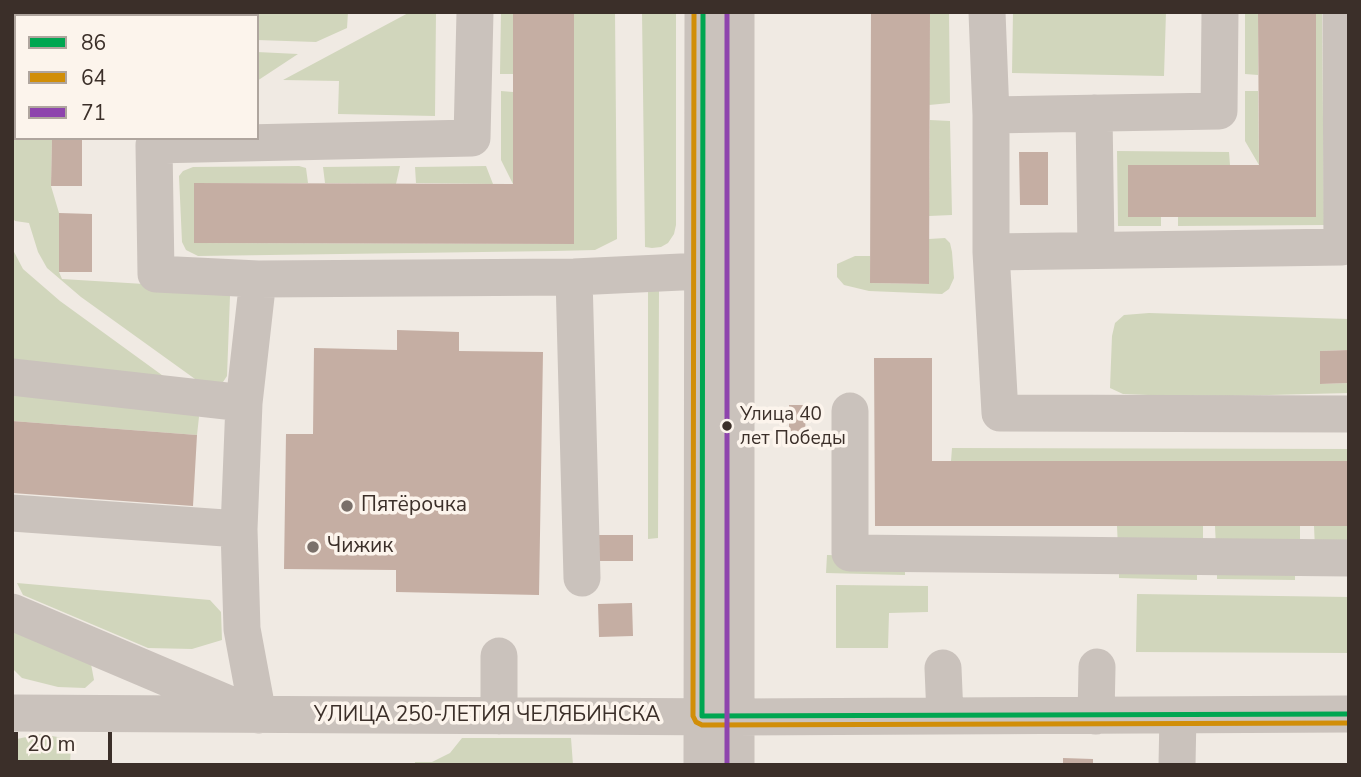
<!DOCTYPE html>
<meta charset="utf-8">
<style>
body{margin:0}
#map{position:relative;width:1361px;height:777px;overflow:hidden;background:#f0eae3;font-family:"Nunito Sans",sans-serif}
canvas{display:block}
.frame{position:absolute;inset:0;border:14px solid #3b2f29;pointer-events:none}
.legend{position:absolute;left:14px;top:14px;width:245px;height:126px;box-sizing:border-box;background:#fcf4ec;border:2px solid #afa59e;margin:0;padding:9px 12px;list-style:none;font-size:21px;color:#3b2f29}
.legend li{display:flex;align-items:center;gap:14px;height:35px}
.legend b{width:35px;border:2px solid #afa59e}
.scale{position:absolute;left:14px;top:732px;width:98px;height:32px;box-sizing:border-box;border:4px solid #3b2f29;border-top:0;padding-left:9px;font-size:21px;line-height:24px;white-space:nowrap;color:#3b2f29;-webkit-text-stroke:5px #fcf4ec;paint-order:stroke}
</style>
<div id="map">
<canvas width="1361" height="777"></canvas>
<div class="frame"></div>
<ul class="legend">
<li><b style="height:9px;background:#00a651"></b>86</li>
<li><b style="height:9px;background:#d18e08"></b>64</li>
<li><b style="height:9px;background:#8e44ad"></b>71</li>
</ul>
<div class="scale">20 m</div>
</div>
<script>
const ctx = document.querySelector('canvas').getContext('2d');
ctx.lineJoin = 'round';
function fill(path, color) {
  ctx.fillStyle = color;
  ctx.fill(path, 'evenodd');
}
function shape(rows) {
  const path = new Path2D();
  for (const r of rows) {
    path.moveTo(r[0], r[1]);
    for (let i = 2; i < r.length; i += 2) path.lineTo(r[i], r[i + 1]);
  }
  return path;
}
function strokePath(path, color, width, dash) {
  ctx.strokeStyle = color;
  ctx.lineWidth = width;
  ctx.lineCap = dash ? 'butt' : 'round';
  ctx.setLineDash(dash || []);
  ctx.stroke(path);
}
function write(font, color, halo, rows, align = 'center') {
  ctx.font = font + ' "Nunito Sans",sans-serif';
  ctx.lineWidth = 7;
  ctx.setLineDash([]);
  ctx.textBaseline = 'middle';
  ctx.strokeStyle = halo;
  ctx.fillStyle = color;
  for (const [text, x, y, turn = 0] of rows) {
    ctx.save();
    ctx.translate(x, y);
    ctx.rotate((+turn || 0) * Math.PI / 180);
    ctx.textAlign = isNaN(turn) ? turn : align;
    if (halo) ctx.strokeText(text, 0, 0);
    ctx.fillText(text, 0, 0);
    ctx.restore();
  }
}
fill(shape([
 [235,12,348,12,347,28,316,42,257,40,257,16,235,16],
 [410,12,436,12,435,116,338,114,339,81,283,80],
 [501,12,513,12,513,74,500,74],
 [574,12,615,12,617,239,595,250,554,251,198,256,186,250,182,242,179,176,183,171,193,167,299,166,306,168,308,183,194,183,194,243,574,244],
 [642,12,676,12,676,225,674,234,668,243,661,247,652,248,645,247],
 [930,12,949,12,950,103,929,105],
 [1013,12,1166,12,1164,76,1012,73],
 [1245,12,1258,12,1258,75,1245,74],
 [1316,12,1322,12,1324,225,1178,226,1178,216,1316,216],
 [257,52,298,54,257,81],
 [501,91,513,92,513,184,501,160],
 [1245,91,1258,91,1259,165,1245,141],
 [930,120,950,121,952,215,929,216],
 [16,131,16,138,52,138,51,186,59,213,59,272,62,279,210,288,230,296,227,376,221,385,202,384,81,297,47,268,38,252,29,223,15,221,12,217,12,133],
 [1117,151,1229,152,1230,165,1129,165,1128,216,1161,216,1161,226,1118,226],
 [400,166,396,184,325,183,323,167],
 [486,166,493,184,416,183,415,167],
 [945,238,950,243,952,252,954,278,949,289,942,294,869,291,844,285,837,277,837,264,855,256,870,256,870,283,929,284,929,239],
 [12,248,23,269,60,301,166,378,12,359],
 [659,290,658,538,648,539,648,291],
 [1149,313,1349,319,1349,350,1320,351,1320,384,1349,383,1349,393,1229,396,1148,395,1123,394,1110,388,1112,336,1115,323,1124,315],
 [12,389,197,412,199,417,197,435,12,421],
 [952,448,1349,449,1349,461,951,461],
 [1117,526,1203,526,1203,548,1118,548],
 [1215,526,1300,526,1300,548,1216,548],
 [1314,526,1349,526,1349,549,1315,549],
 [827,555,905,557,905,575,826,573],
 [1119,560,1197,562,1197,580,1119,578],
 [1217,560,1295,562,1295,580,1217,579],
 [17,583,210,600,221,612,222,640,192,649,148,648,23,595],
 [836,585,928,586,928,612,889,613,888,648,836,648],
 [1137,594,1349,597,1349,653,1136,652],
 [12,626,91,664,94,680,85,688,58,687,22,678,12,668],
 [41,734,63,738,71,745,70,765,12,765,12,740],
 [462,738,571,738,573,765,415,765,415,762,432,762,450,753]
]), '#d1d6bc');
fill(shape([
 [93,12,150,12,150,16,93,16],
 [513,12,574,12,574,244,194,243,194,183,513,184],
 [871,12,930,12,929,284,870,283],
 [1258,12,1316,12,1316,217,1128,217,1128,165,1259,165],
 [52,138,82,138,82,186,51,186],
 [1019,152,1048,152,1048,205,1020,205],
 [59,213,92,214,92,272,59,272],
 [397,330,459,332,459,351,543,352,539,595,396,592,396,570,284,569,286,434,313,434,314,348,397,350],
 [1349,350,1349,383,1320,384,1320,351],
 [874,358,932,358,932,461,1349,461,1349,526,875,526],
 [789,405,806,405,805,437,789,437],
 [12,421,197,435,193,506,12,493],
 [594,535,633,535,633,561,595,561],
 [632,603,633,636,599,637,598,604],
 [1063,758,1093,759,1093,765,1063,765]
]), '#c5aea3');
strokePath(shape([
 [475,12,472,138,154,145,156,274,258,279,574,277,703,271],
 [987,12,991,115,991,252,1000,413,1349,414],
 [185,16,185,12],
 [1094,113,1096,250],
 [991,115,1219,111,1220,12],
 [991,252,1342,247,1341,12],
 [574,277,582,578],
 [258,279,244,403,239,529,242,629,258,715],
 [12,377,244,403],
 [850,411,850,553,1349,558],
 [12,513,239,529],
 [12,612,238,708],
 [499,656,499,716],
 [943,668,945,716],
 [12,713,736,717,1349,714],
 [1096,716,1097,667],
 [702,765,703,12],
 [736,765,736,12],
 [1177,765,1178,715]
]), '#cac2bc', 37);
strokePath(shape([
 [703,12,702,716,1349,714]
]), '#00a651', 5);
strokePath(shape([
 [694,12,693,716,696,722,702,725,1349,723]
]), '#d18e08', 5);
strokePath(shape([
 [727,12,727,765]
]), '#8e44ad', 5);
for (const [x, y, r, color] of [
 [727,426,6,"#3b2f29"],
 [347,506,7,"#7a706a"],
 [313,547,7,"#7a706a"]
]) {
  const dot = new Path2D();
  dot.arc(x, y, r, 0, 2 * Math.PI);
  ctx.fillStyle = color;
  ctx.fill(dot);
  strokePath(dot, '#fcf4ec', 2.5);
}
write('19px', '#3b2f29', '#fcf4ec', [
 ["Улица 40",740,415],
 ["лет Победы",740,439]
], 'left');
write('21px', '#3b2f29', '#fcf4ec', [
 ["Пятёрочка",361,506],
 ["Чижик",327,547]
], 'left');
write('21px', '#3b2f29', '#fcf4ec', [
 ["УЛИЦА 250-ЛЕТИЯ ЧЕЛЯБИНСКА",487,716]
]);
</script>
